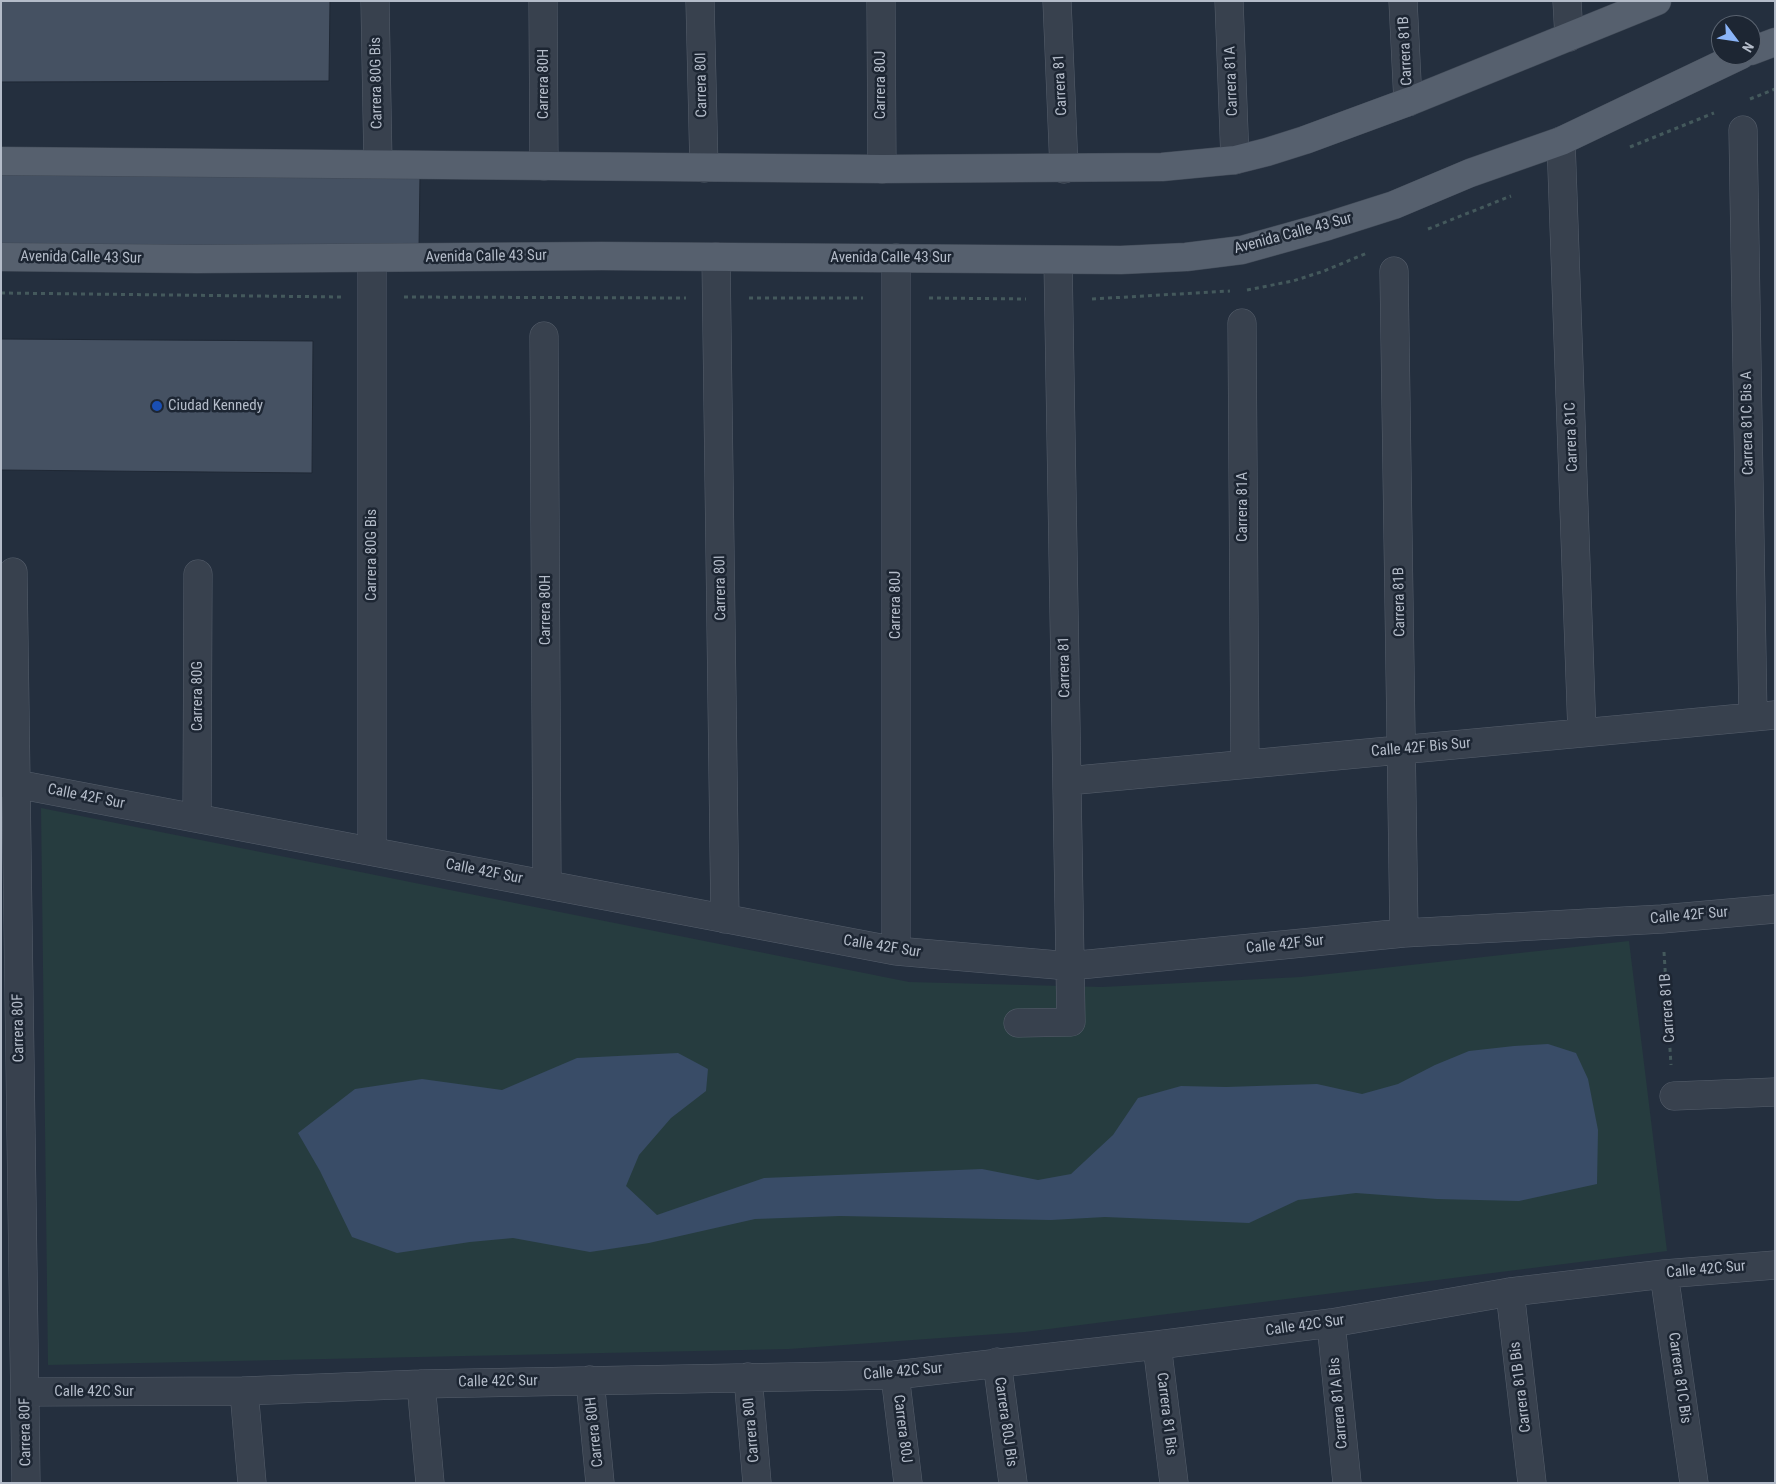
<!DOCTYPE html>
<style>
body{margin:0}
#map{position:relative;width:1776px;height:1484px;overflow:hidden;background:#242f3e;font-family:"Roboto Condensed",sans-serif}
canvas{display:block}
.frame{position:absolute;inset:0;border:2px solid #b4bcc9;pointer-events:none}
.north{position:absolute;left:1711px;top:15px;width:50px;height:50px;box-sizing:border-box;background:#1d2633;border:1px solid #59626f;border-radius:50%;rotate:121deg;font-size:14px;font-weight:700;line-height:20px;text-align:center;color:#b4bcc9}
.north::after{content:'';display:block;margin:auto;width:18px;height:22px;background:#8ab4f8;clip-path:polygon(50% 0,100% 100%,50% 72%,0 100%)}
</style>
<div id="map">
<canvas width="1776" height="1484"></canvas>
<div class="frame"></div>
<div class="north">N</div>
</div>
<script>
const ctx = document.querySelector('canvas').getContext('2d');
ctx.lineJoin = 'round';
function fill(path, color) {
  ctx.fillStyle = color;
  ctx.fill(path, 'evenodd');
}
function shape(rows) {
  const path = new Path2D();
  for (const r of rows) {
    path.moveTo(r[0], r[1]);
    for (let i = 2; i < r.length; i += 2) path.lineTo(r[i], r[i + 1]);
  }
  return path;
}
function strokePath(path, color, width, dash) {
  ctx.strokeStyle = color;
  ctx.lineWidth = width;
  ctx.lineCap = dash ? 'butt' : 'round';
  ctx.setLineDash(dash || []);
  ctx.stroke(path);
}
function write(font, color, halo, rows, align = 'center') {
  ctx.font = font + ' "Roboto Condensed",sans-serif';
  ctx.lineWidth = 5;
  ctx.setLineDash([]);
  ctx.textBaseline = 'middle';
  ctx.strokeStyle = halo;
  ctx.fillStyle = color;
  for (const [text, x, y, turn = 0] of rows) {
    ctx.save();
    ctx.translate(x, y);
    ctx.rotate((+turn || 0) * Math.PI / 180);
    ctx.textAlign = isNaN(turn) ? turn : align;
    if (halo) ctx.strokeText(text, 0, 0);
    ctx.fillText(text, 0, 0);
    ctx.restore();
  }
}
fill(shape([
 [41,808,909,982,1102,987,1301,977,1629,941,1667,1251,1025,1332,913,1340,789,1349,48,1365]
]), '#263c3f');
fill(shape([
 [1548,1044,1576,1053,1588,1079,1598,1130,1597,1184,1519,1201,1437,1199,1356,1193,1298,1200,1249,1223,1105,1217,1051,1220,840,1216,755,1219,649,1243,590,1252,513,1238,470,1242,397,1253,352,1237,320,1171,298,1133,355,1089,422,1079,502,1090,577,1058,678,1053,708,1069,706,1091,671,1118,639,1155,626,1186,657,1215,764,1178,982,1169,1038,1180,1071,1174,1113,1135,1138,1098,1181,1086,1226,1087,1317,1084,1362,1094,1398,1084,1435,1065,1469,1051,1514,1046]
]), '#394c67');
const building = shape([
 [1,1,330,1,329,81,1,82,1,1],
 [1,172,420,176,419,249,1,245,1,172],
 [1,339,313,341,312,473,1,470,1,339]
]);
fill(building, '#455162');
strokePath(building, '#1f2835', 1);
const minor = shape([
 [375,1,378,164],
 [543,1,544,166],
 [700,1,704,168],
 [881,1,882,169],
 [1057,1,1064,169],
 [1229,1,1235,160],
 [1403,1,1408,102],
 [1567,1,1569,37],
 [1743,130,1753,717],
 [1561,141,1582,733],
 [716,257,725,919],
 [896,258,896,951],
 [1394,271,1404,933],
 [1242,323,1245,764],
 [544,336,547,884],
 [13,572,26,1483],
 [1067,781,1775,715],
 [1,783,16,784,896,951,1069,966,1404,933,1662,919,1775,909],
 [197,818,198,574],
 [372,851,372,258],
 [1018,1023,1071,1022,1058,260],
 [1674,1096,1775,1092],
 [1664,1274,1694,1483],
 [1510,1292,1532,1483],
 [1331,1323,1347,1483],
 [1157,1345,1174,1483],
 [997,1362,1013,1483],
 [895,1375,908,1483],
 [748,1377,757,1483],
 [590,1380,600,1483],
 [421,1384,430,1483],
 [244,1391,252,1483],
 [25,1392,244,1391,421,1384,895,1375,1157,1345,1331,1323,1510,1292,1664,1274,1775,1265]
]);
const major = shape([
 [1751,51,1775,42],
 [1,161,882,169,1162,167,1235,160,1267,152,1305,140,1408,102,1657,1],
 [1,257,197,259,602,256,1121,260,1186,257,1242,250,1328,226,1394,205,1470,173,1561,141,1741,55]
]);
strokePath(minor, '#565f6c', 29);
strokePath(major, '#414a57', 29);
strokePath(shape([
 [1750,99,1775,89],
 [1630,147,1714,113],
 [1428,229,1511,196],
 [1247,290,1293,281,1324,271,1367,253],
 [1,293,341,297],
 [404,297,686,298],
 [749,298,863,298],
 [929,298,1026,299],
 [1092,299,1230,291],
 [1664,952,1671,1065]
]), '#44595c', 3, [4, 4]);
strokePath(minor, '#38414e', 28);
strokePath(major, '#56606e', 28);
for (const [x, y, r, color] of [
 [157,406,6,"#1a4fb4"]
]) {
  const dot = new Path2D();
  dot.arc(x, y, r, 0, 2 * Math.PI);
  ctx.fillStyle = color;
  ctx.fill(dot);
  strokePath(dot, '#1d2633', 2);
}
write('15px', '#b4bcc9', '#1d2633', [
 ["Carrera 81B",1406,51,-93],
 ["Carrera 81A",1232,81,-92],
 ["Carrera 80G Bis",377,83,-91],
 ["Carrera 80H",544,84,-90],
 ["Carrera 80I",702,85,-91],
 ["Carrera 80J",881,85,-90],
 ["Carrera 81",1061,85,-93],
 ["Avenida Calle 43 Sur",1293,234,-15],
 ["Avenida Calle 43 Sur",486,257,-1],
 ["Avenida Calle 43 Sur",81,258,1],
 ["Avenida Calle 43 Sur",891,258],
 ["Carrera 81C Bis A",1748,423,-91],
 ["Carrera 81C",1572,437,-92],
 ["Carrera 81A",1243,507,-90],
 ["Carrera 80G Bis",372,555,-90],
 ["Carrera 80I",721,588,-91],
 ["Carrera 81B",1400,602,-91],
 ["Carrera 80J",896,605,-90],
 ["Carrera 80H",546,610,-90],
 ["Carrera 81",1065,667,-91],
 ["Carrera 80G",198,696,-90],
 ["Calle 42F Bis Sur",1421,748,-5],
 ["Calle 42F Sur",86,797,11],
 ["Calle 42F Sur",484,872,11],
 ["Calle 42F Sur",1689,916,-5],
 ["Calle 42F Sur",1285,945,-6],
 ["Calle 42F Sur",882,947,9],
 ["Carrera 81B",1668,1008,-94],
 ["Carrera 80F",19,1028,-91],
 ["Calle 42C Sur",1706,1270,-5],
 ["Calle 42C Sur",1305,1326,-8],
 ["Calle 42C Sur",903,1372,-5],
 ["Carrera 81C Bis",1679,1378,82],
 ["Calle 42C Sur",498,1382,-1],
 ["Carrera 81B Bis",1521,1387,-97],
 ["Calle 42C Sur",94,1392],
 ["Carrera 81A Bis",1339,1403,-95],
 ["Carrera 81 Bis",1166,1414,83],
 ["Carrera 80J Bis",1005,1422,82],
 ["Carrera 80J",902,1429,83],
 ["Carrera 80I",752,1430,-95],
 ["Carrera 80F",26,1432,-91],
 ["Carrera 80H",595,1432,-96]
]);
write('15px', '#b4bcc9', '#1d2633', [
 ["Ciudad Kennedy",168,406]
], 'left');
</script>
